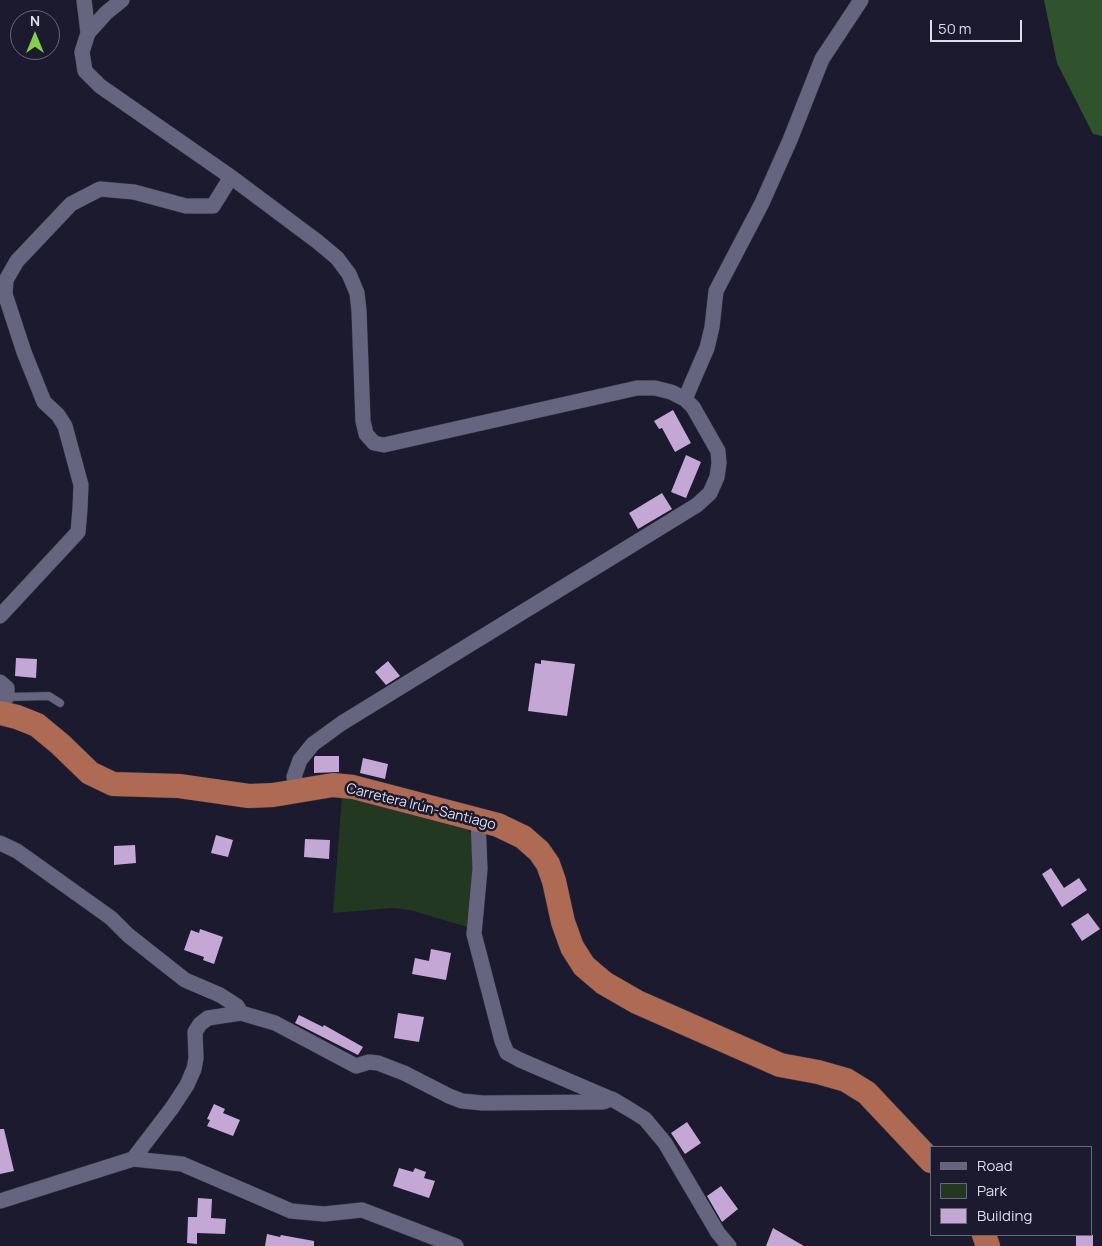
<!DOCTYPE html>
<meta charset="utf-8">
<style>
body{margin:0}
#map{position:relative;width:1102px;height:1246px;overflow:hidden;background:#1b1a2f;font-family:Manrope,sans-serif}
canvas{display:block}
.legend{position:absolute;left:930px;top:1146px;width:162px;height:90px;box-sizing:border-box;background:#1b1a2f;border:1px solid #69687b;margin:0;padding:6px 9px;list-style:none;font-size:15px;color:#ddddec}
.legend li{display:flex;align-items:center;gap:10px;height:25px}
.legend b{width:25px;border:1px solid #69687b}
.north{position:absolute;left:10px;top:10px;width:50px;height:50px;box-sizing:border-box;background:#1b1a2f;border:1px solid #69687b;border-radius:50%;rotate:0deg;font-size:14px;font-weight:700;line-height:20px;text-align:center;color:#ddddec}
.north::after{content:'';display:block;margin:auto;width:18px;height:22px;background:#83d04e;clip-path:polygon(50% 0,100% 100%,50% 72%,0 100%)}
.scale{position:absolute;left:930px;top:20px;width:92px;height:22px;box-sizing:border-box;border:2px solid #ddddec;border-top:0;padding-left:6px;font-size:15px;line-height:18px;white-space:nowrap;color:#ddddec;-webkit-text-stroke:4px #1b1a2f;paint-order:stroke}
</style>
<div id="map">
<canvas width="1102" height="1246"></canvas>
<ul class="legend">
<li><b style="height:6px;background:#65657f"></b>Road</li>
<li><b style="height:14px;background:#223821"></b>Park</li>
<li><b style="height:14px;background:#c4a7d4"></b>Building</li>
</ul>
<div class="north">N</div>
<div class="scale">50 m</div>
</div>
<script>
const ctx = document.querySelector('canvas').getContext('2d');
ctx.lineJoin = 'round';
function fill(path, color) {
  ctx.fillStyle = color;
  ctx.fill(path, 'evenodd');
}
function shape(rows) {
  const path = new Path2D();
  for (const r of rows) {
    path.moveTo(r[0], r[1]);
    for (let i = 2; i < r.length; i += 2) path.lineTo(r[i], r[i + 1]);
  }
  return path;
}
function strokePath(path, color, width, dash) {
  ctx.strokeStyle = color;
  ctx.lineWidth = width;
  ctx.lineCap = dash ? 'butt' : 'round';
  ctx.setLineDash(dash || []);
  ctx.stroke(path);
}
function write(font, color, halo, rows, align = 'center') {
  ctx.font = font + ' Manrope,sans-serif';
  ctx.lineWidth = 5;
  ctx.setLineDash([]);
  ctx.textBaseline = 'middle';
  ctx.strokeStyle = halo;
  ctx.fillStyle = color;
  for (const [text, x, y, turn = 0] of rows) {
    ctx.save();
    ctx.translate(x, y);
    ctx.rotate((+turn || 0) * Math.PI / 180);
    ctx.textAlign = isNaN(turn) ? turn : align;
    if (halo) ctx.strokeText(text, 0, 0);
    ctx.fillText(text, 0, 0);
    ctx.restore();
  }
}
fill(shape([
 [342,796,467,829,474,838,476,877,467,927,410,910,393,908,333,913]
]), '#223821');
fill(shape([
 [1044,0,1102,0,1102,136,1093,134,1057,63]
]), '#30532e');
fill(shape([
 [673,410,691,443,675,452,662,428,659,429,654,421],
 [686,455,701,462,686,498,671,492],
 [662,493,672,509,638,529,629,513],
 [16,658,37,659,36,678,15,676],
 [541,660,575,664,567,716,528,711,535,663,541,664],
 [388,661,400,676,386,685,375,672],
 [315,756,339,756,339,772,314,773,314,758],
 [363,758,388,764,385,779,360,773],
 [216,835,233,840,228,857,211,853],
 [305,839,330,840,329,859,304,857],
 [135,845,136,863,114,865,114,846],
 [1051,868,1064,888,1079,878,1087,890,1062,907,1042,874],
 [1088,913,1100,929,1082,941,1071,924],
 [200,929,223,937,214,964,203,960,204,957,184,950,191,930,199,933],
 [431,949,451,953,446,980,412,974,415,958,429,961],
 [398,1013,424,1017,419,1042,394,1038],
 [299,1015,323,1027,324,1025,363,1047,358,1055,295,1023],
 [214,1104,225,1109,223,1113,240,1120,233,1136,207,1126,210,1120,207,1119],
 [687,1122,701,1143,685,1154,671,1133],
 [0,1129,4,1129,14,1171,0,1174],
 [399,1168,413,1172,415,1168,426,1172,424,1178,435,1181,429,1198,393,1186],
 [721,1186,738,1209,722,1222,707,1196],
 [198,1198,212,1199,211,1218,226,1219,225,1234,197,1233,197,1244,187,1243,188,1217,197,1217],
 [773,1228,804,1246,766,1246],
 [267,1234,280,1237,281,1235,314,1241,314,1246,265,1246],
 [1076,1235,1093,1235,1093,1246,1076,1246]
]), '#c4a7d4');
const service = shape([
 [7,697,49,696,60,703]
]);
const minor = shape([
 [84,0,88,33],
 [122,0,106,13,88,33,82,52,85,71,100,86,231,177,318,242,337,258,349,274,357,293,359,311,363,421,366,434,374,443,384,445,637,388,655,388,671,392,685,399,693,407,718,451,719,463,717,477,710,493,697,505,342,723,313,744,300,760,294,777,299,790],
 [685,399,707,348,712,327,716,291,762,203,790,140,822,59,861,0],
 [0,616,78,532,80,509,81,485,65,426,58,415,44,402,24,352,5,294,6,280,17,261,71,204,100,189,134,192,186,206,213,206,231,177],
 [0,682,7,688,7,697,0,698],
 [478,820,480,869,474,934,502,1041,507,1053,520,1060,611,1099],
 [0,843,17,851,111,918,128,935,185,980,220,995,237,1006,241,1013,275,1023,356,1066,369,1062,378,1063,404,1073,449,1096,462,1101,483,1103,603,1102,612,1099,629,1109,645,1119,665,1143,718,1233,729,1246],
 [133,1159,182,1164,291,1211,324,1214,362,1210,456,1246],
 [0,1201,133,1159,172,1108,187,1085,194,1069,196,1058,195,1032,200,1024,208,1018,241,1013]
]);
const trunk = shape([
 [0,713,17,717,37,725,60,744,90,773,113,784,179,786,249,796,273,795,333,785,353,787,498,825,523,837,539,851,548,864,554,881,563,922,572,947,584,966,604,983,637,1002,780,1065,818,1072,846,1080,867,1093,931,1161],
 [984,1235,988,1246]
]);
strokePath(service, '#353545', 9);
strokePath(minor, '#353545', 16);
strokePath(trunk, '#353545', 25);
strokePath(service, '#65657f', 8);
strokePath(minor, '#65657f', 15);
strokePath(trunk, '#ae6a52', 24);
write('14px', '#ddddec', '#1b1a2f', [
 ["Carretera Irún-Santiago",421,807,14]
]);
</script>
